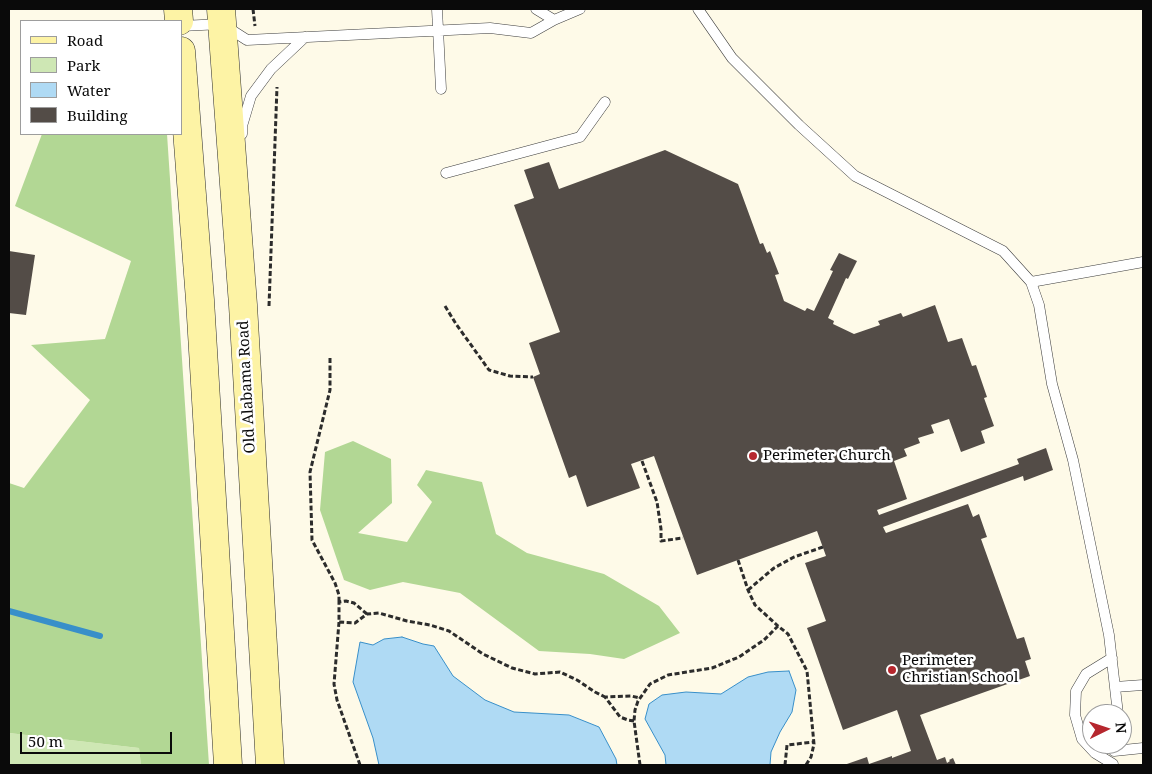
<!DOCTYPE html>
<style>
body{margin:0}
#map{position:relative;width:1152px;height:774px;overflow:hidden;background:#fefae8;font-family:"Noto Serif",serif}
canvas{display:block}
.frame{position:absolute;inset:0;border:10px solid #0a0a0a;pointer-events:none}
.legend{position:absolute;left:20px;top:20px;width:162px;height:115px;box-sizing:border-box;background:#fff;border:1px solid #9d9d9d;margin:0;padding:6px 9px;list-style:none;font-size:15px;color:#0a0a0a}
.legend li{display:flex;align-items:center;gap:10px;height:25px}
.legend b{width:25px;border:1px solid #9d9d9d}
.north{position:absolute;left:1082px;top:704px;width:50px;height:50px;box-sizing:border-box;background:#fff;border:1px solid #9d9d9d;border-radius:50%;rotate:86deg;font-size:14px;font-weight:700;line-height:20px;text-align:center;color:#0a0a0a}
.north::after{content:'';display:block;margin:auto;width:18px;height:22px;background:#b6272e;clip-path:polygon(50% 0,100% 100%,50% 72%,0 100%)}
.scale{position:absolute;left:20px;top:732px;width:152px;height:22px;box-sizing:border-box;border:2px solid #0a0a0a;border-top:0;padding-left:6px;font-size:15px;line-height:18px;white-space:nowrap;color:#0a0a0a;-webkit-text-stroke:4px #fff;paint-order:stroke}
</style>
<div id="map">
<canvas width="1152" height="774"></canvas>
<div class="frame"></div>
<ul class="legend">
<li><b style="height:6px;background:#fdf3a5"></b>Road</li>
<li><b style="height:14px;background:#cee7b4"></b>Park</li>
<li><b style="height:14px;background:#afdaf4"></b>Water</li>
<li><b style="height:14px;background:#534c47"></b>Building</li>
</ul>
<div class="north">N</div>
<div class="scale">50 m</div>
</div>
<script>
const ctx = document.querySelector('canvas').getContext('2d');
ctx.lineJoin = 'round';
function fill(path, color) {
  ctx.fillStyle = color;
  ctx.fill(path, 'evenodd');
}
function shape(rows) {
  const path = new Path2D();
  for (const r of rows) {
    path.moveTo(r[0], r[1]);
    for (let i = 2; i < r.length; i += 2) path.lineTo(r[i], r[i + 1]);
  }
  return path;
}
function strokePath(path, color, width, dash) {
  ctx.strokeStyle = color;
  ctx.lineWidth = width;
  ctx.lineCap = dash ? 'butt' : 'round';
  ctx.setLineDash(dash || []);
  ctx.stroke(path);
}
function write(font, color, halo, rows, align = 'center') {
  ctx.font = font + ' "Noto Serif",serif';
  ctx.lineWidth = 5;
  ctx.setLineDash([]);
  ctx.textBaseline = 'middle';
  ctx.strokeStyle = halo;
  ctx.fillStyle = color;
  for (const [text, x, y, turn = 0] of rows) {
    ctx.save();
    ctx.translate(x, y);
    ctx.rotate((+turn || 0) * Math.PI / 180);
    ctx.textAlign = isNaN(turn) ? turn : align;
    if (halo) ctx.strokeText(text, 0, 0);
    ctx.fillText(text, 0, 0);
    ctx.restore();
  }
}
fill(shape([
 [9,733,139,748,141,765,9,765]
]), '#cee7b4');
fill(shape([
 [42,134,167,134,209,765,141,765,139,748,9,733,9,483,24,488,90,400,31,345,105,339,131,261,15,206],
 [353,441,391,459,392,503,358,533,407,542,432,502,417,485,426,470,482,482,496,534,527,553,604,574,659,606,680,633,624,659,590,654,539,651,460,593,403,582,370,590,344,580,320,510,325,452]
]), '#b2d794');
const water = shape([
 [402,637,423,644,434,646,453,676,485,700,514,712,569,715,599,727,616,759,617,765,379,765,373,738,353,682,360,642,373,645,384,639,402,637],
 [789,671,796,690,792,712,780,732,771,752,770,765,666,765,665,755,645,719,649,704,662,695,686,692,721,694,748,677,768,672,789,671]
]);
fill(water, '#afdaf4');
strokePath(water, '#388fc9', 1);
strokePath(shape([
 [9,611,100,636]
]), '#388fc9', 6);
fill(shape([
 [665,150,738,184,760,244,763,243,767,253,770,251,779,274,775,275,784,301,805,311,807,308,814,311,833,271,830,270,839,253,857,261,848,279,846,278,828,318,834,321,833,324,854,334,880,325,878,321,901,313,903,317,935,305,948,342,962,338,972,366,976,365,987,397,984,398,994,426,981,431,985,443,961,452,949,419,931,425,934,433,918,438,920,443,904,449,907,456,894,461,907,499,877,510,879,515,1019,464,1017,459,1046,448,1053,470,1024,481,1023,476,883,527,886,533,968,504,973,517,979,514,987,537,981,539,1017,639,1024,637,1031,659,1025,661,1030,676,920,715,937,760,945,757,947,763,950,761,949,760,953,758,956,765,844,765,867,757,869,764,892,756,892,758,911,751,897,710,843,730,807,628,826,621,805,563,826,556,817,531,697,575,654,456,631,464,640,488,587,507,576,475,569,478,533,377,540,374,529,343,560,332,514,205,534,198,524,170,549,162,559,189],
 [9,251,35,255,26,315,9,313]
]), '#534c47');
const service = shape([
 [437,9,441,89],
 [698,9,732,58,799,125,855,176,1003,251,1031,282,1039,305,1052,384,1073,460,1109,635,1118,714],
 [554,20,580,9],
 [181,26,222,24,247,40,490,28,531,33,554,20,536,9],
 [242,134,242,126,251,96,271,69,305,37],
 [446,173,580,137,605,102],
 [1031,282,1143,262],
 [1112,658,1086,674,1076,691,1075,715,1082,739,1095,753,1113,764],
 [1115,687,1143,685],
 [1114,751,1143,748]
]);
const secondary = shape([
 [178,9,179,21],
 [221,9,243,305,270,765],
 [181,51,200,300,228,765]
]);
strokePath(service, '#3d3d3d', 11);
strokePath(secondary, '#2c2c2c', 29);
strokePath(shape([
 [253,9,255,26],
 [269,306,277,87],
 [445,306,456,324,489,370,510,376,533,377],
 [330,358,330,390,310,472,312,540,335,583,339,595,339,602],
 [642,461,657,502,661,529,661,541,683,538],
 [738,560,748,590,755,605,778,626],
 [748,590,774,568,794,557,823,547],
 [367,614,354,603,346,601,339,602,339,622,355,623,367,614,379,613,407,621,430,625,449,631,483,654,512,668,535,674,560,672,577,680,595,692,605,697],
 [339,622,334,684,337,700,360,765],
 [634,721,628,720,620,717,605,697,631,696,640,698],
 [640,765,634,721,635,710,638,701,650,684,668,675,712,668,739,657,764,640,778,626,788,634,807,671,814,744,811,757,806,765],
 [785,765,787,745,814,742]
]), '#2c2c2c', 3, [5, 2.5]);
strokePath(service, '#fff', 10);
strokePath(secondary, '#fdf3a5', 28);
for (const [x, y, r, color] of [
 [753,456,5,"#b6272e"],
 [892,670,5,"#b6272e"]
]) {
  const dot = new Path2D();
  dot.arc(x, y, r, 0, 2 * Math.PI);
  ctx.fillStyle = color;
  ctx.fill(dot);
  strokePath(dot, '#fff', 2);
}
write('15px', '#0a0a0a', '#fff', [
 ["Old Alabama Road",247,387,-93]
]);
write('15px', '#0a0a0a', '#fff', [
 ["Perimeter Church",763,456],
 ["Perimeter",902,661],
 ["Christian School",902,678]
], 'left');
</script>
